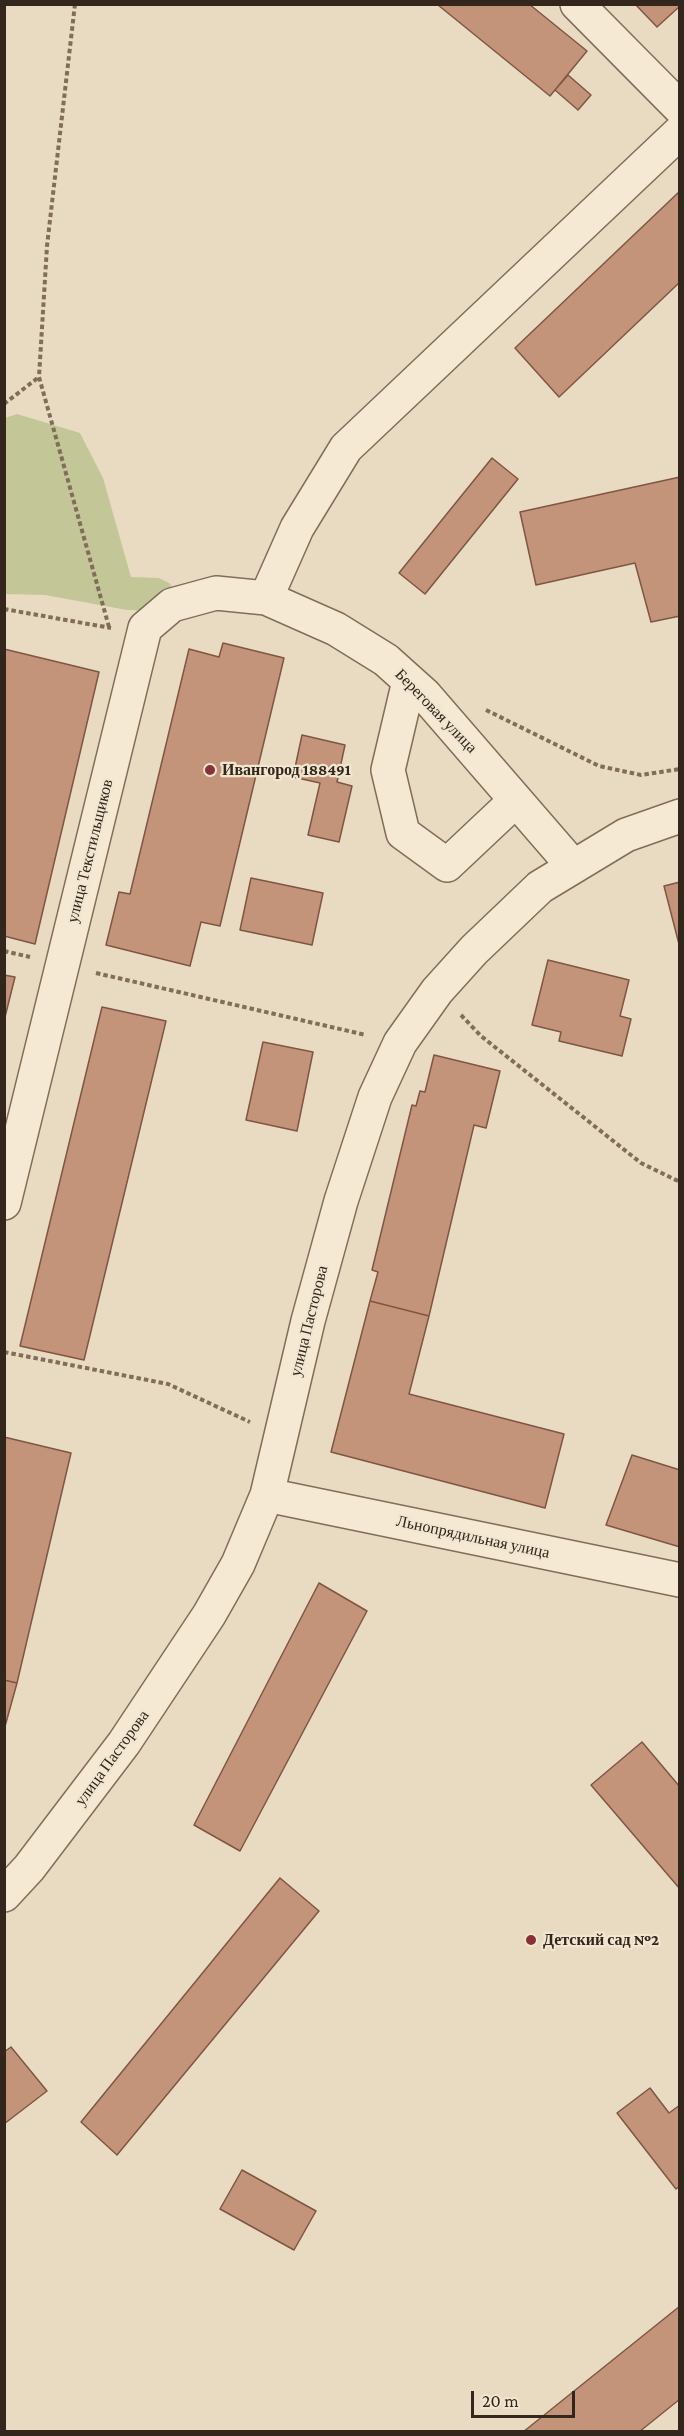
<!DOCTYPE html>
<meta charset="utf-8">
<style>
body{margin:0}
#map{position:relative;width:684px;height:2436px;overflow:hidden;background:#e9dbc1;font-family:"Crimson Pro",serif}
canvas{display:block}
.frame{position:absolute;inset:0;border:6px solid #32261d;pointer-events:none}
.scale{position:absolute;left:471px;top:2391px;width:104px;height:27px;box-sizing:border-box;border:3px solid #32261d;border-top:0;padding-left:8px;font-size:18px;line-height:21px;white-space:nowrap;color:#32261d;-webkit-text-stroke:4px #f1e6d0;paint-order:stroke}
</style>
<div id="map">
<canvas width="684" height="2436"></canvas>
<div class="frame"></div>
<div class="scale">20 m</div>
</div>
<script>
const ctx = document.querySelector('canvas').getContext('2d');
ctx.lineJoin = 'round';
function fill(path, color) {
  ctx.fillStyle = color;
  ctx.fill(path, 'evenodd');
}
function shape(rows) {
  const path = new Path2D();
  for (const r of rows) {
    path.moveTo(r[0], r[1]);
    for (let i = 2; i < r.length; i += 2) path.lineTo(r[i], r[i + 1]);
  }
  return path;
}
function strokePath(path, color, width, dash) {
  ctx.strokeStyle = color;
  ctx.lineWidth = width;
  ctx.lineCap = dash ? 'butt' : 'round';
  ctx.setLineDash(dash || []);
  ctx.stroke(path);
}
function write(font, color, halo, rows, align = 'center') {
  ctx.font = font + ' "Crimson Pro",serif';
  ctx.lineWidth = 4.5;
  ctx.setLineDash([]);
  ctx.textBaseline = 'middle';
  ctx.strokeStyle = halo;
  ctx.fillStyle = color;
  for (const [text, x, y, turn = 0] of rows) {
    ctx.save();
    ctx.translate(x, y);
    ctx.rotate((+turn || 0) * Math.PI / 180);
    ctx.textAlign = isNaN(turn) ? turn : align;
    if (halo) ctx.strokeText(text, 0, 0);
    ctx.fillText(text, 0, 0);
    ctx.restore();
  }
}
fill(shape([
 [17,414,80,433,103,478,131,577,159,578,169,583,179,596,162,611,127,610,45,595,5,594,5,418]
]), '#c3c697');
const building = shape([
 [529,4,587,51,550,96,438,5,529,4],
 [635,4,680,4,680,6,657,27,635,4],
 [568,75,591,95,578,110,555,90,568,75],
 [680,191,680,282,559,397,515,348,680,191],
 [492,458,518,479,425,594,399,573,492,458],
 [680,477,680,616,651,622,635,563,536,585,520,512,680,477],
 [223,643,284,658,220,926,201,922,190,966,106,945,119,892,130,894,189,649,219,657,223,643],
 [4,649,99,672,35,944,4,936,4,649],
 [302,735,345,745,337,782,352,786,339,842,308,835,320,783,293,777,302,735],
 [251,878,323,893,312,945,240,930,251,878],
 [680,882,680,948,664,886,680,882],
 [548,960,629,980,620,1016,631,1019,622,1056,559,1041,561,1032,532,1025,548,960],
 [4,975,15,977,4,1021,4,975],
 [102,1007,166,1021,84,1360,20,1346,102,1007],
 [263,1042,313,1052,297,1131,246,1120,263,1042],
 [434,1055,500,1071,486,1128,474,1125,429,1316,370,1301,378,1272,372,1270,412,1105,416,1106,420,1091,425,1092,434,1055],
 [370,1301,429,1316,409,1394,564,1434,545,1508,331,1452,370,1301],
 [4,1437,71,1453,17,1683,4,1680,4,1437],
 [632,1455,680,1470,680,1547,606,1525,632,1455],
 [319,1583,367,1611,240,1851,194,1825,319,1583],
 [4,1680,17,1683,4,1730,4,1680],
 [642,1742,680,1787,680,1889,591,1785,642,1742],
 [280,1878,319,1911,117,2155,81,2122,280,1878],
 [11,2047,47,2091,4,2124,4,2052,11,2047],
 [650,2088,669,2113,680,2105,680,2186,676,2189,617,2113,650,2088],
 [242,2170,316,2211,294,2250,220,2209,242,2170],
 [680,2306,680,2399,639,2432,523,2432,680,2306]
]);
fill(building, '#c4947a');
strokePath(building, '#7e5643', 1.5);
const minor = shape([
 [577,4,680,108],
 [266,598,297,528,346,448,680,132],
 [409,681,388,770,403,833,447,865,516,800],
 [4,1203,145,628,172,605,216,593,266,598,336,629,386,660,425,695,573,866],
 [267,1495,680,1580],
 [4,1895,29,1868,124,1743,209,1615,238,1564,267,1495,308,1321,341,1201,375,1097,400,1043,437,991,474,950,540,887,626,835,680,816]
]);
strokePath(minor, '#816d5a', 36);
strokePath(shape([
 [75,4,47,246,39,377,109,627],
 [4,404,39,377],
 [4,609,111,628],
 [486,710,599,766,641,775,680,769],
 [4,951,30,957],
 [96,973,366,1035],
 [461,1015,481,1036,641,1163,680,1182],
 [4,1352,168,1384,250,1422]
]), '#816d5a', 4, [4.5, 3]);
strokePath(minor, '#f5e9d4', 33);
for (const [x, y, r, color] of [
 [210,770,6,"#8b3036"],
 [531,1940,6,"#8b3036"]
]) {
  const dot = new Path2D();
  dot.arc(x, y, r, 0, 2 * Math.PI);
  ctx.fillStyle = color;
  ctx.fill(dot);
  strokePath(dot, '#f1e6d0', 2);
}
write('16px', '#32261d', '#f1e6d0', [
 ["Береговая улица",436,711,46],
 ["улица Текстильщиков",90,851,-76],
 ["улица Пасторова",309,1321,-76],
 ["Льнопрядильная улица",473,1537,12],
 ["улица Пасторова",112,1758,-54]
]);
write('bold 16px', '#32261d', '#f1e6d0', [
 ["Ивангород 188491",222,770],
 ["Детский сад №2",543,1940]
], 'left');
</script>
